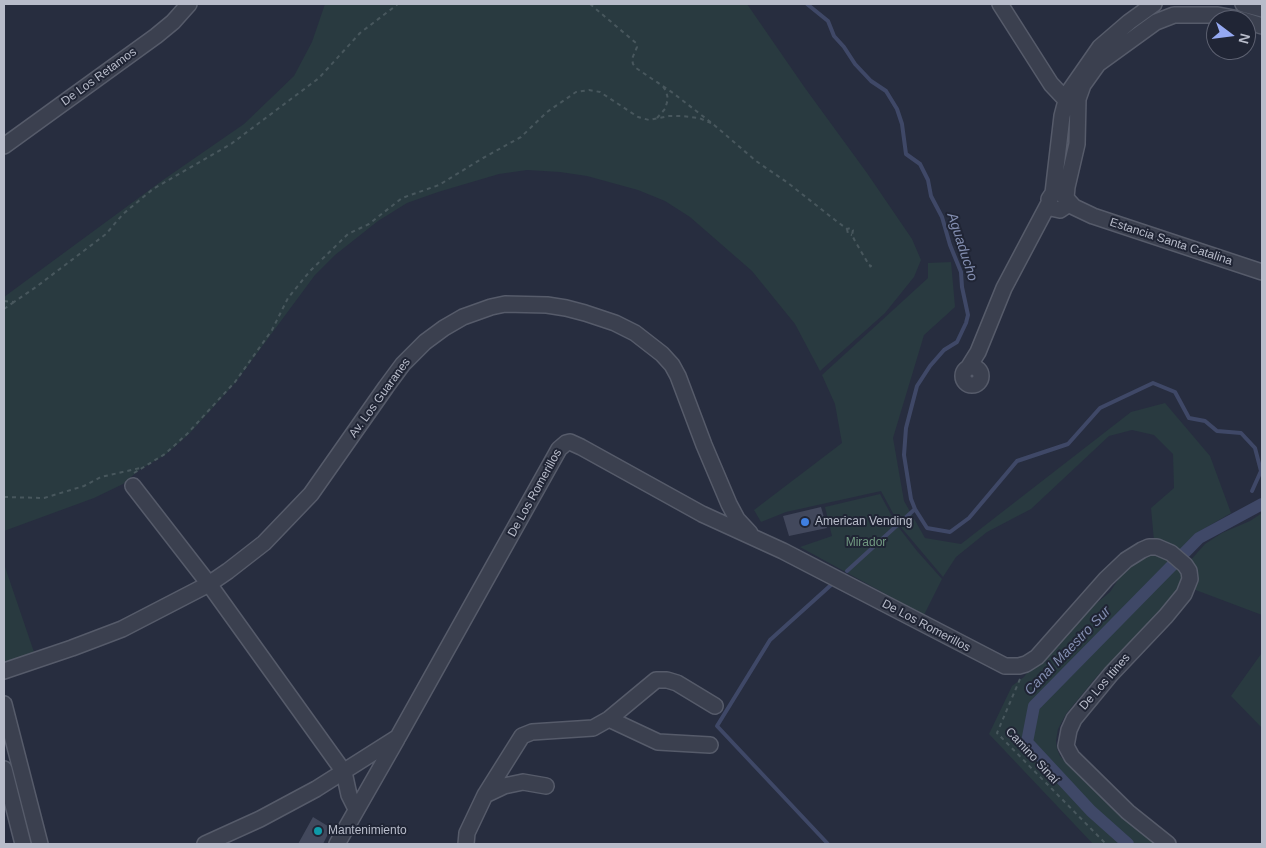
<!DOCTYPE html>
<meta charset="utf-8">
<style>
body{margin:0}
#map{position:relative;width:1266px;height:848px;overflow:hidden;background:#272d3f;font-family:Helvetica,sans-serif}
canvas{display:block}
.frame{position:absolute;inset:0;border:5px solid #b8bcca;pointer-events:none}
.north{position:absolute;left:1206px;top:10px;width:50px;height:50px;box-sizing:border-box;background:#202535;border:1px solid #5d6171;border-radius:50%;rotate:105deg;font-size:14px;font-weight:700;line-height:20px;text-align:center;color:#b8bcca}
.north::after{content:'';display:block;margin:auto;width:18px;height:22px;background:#95a9f2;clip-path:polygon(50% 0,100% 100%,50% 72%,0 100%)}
</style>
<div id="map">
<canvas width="1266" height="848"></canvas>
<div class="frame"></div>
<div class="north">N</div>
</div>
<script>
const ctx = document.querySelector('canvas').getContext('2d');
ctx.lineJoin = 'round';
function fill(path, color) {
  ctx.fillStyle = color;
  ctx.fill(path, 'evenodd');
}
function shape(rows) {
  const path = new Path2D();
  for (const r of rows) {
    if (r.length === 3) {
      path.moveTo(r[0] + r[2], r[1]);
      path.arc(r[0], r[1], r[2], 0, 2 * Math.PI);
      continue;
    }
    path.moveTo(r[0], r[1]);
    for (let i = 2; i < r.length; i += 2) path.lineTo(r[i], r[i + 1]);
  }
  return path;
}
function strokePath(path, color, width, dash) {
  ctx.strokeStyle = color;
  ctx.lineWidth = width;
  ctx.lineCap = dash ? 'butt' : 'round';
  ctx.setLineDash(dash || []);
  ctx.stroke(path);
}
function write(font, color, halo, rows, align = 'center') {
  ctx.font = font + ' Helvetica,sans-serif';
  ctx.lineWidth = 4;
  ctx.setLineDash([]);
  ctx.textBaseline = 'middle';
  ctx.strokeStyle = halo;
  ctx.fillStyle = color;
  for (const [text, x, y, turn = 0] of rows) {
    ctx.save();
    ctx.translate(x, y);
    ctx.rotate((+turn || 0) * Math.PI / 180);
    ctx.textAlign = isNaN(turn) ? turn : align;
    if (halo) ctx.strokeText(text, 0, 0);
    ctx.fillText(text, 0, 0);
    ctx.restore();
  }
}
fill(shape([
 [325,4,747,4,805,88,867,173,912,239,921,260,914,277,885,313,820,371,795,324,752,271,690,217,665,201,638,190,587,176,560,172,527,170,499,174,438,192,407,203,378,221,335,255,315,275,235,383,189,434,165,455,139,470,123,484,94,498,4,531,4,297,163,180,244,124,294,76,312,42],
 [951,262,955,307,924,335,893,438,904,501,925,538,961,544,1131,412,1165,403,1210,456,1231,513,1195,534,1178,552,1154,541,1151,508,1174,488,1173,454,1154,435,1132,430,1109,436,1031,509,987,532,956,557,943,577,900,526,881,491,786,512,761,522,754,510,842,443,835,404,822,375,928,278,928,263],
 [880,494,896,524,917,551,942,579,924,615,800,547,832,536,825,507],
 [1262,513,1262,615,1193,589,1189,562,1205,544,1222,533,1250,521],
 [1151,552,1172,557,1184,577,1181,589,1165,609,1150,621,1098,675,1066,714,1058,729,1056,741,1057,749,1060,756,1066,762,1107,802,1158,844,1093,844,989,734,1012,686,1024,677,1029,670,1079,618,1110,592,1129,563],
 [4,564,35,655,4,665],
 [1262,648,1262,728,1231,696,1261,654]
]), '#293a40');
strokePath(shape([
 [807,4,828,21,834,36,844,47,855,64,871,81,886,91,897,109,902,124,906,154,920,164,928,180,931,196,942,217,950,245,961,272,962,287,968,315,966,323,957,342,944,350,930,366,917,386,906,428,904,455,911,499,915,509],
 [847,571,915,509,927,528,950,532,969,518,1017,461,1068,444,1100,408,1153,383,1175,392,1189,418,1205,421,1217,431,1241,433,1255,448,1261,471,1252,491],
 [828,844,717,726,770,640,831,585]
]), '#3f4867', 4);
strokePath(shape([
 [1128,844,1091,811,1027,742,1034,706,1199,538,1262,504]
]), '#3f4867', 12);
fill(shape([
 [821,507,827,528,789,536,783,516],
 [313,817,331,828,323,844,298,844]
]), '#42485c');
const minor = shape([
 [1000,4,1051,84,1066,100,1074,102],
 [1243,4,1262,9],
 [1244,20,1218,15,1174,15,1156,22,1098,64,1083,85,1078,99,1077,144,1067,187,1066,198,1074,207,1093,216,1262,272],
 [1246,21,1262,26],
 [4,146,156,36,173,22,189,4],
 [1053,193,1059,192,1066,198,1066,206,1060,210,1051,208,1049,199,1053,193,1062,116,1068,93,1100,47,1129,22,1154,4],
 [972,376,9],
 [968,368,978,352,1004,288,1049,203],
 [133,486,209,584,344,772,349,795,356,809],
 [4,671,72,648,122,629,209,584,228,571,264,543,311,494,386,387,403,364,425,342,444,328,463,317,491,307,505,304,547,305,566,308,585,313,615,323,635,333,662,354,672,365,678,376,704,445,729,504,737,519,750,533],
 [4,704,40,844],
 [609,719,658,742,710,745],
 [4,769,23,844],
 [485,795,504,786,523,782,546,786],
 [205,844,260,819,316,789,398,737,559,449,566,443,570,442,581,447,702,514,783,551,1005,666,1019,666,1026,664,1037,657,1106,579,1126,560,1142,550,1149,547,1157,547,1171,553,1185,565,1189,571,1190,579,1184,594,1166,616,1111,674,1074,719,1069,730,1066,746,1072,757,1128,812,1168,844],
 [337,844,397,739],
 [466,844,467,833,485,795,522,736,532,732,593,728,609,719,656,680,667,680,677,683,715,706]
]);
strokePath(minor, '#565b6a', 18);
strokePath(shape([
 [590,4,636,43,637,47,632,59,633,64,636,68,673,93,713,124,756,161,788,183,835,220,847,229,851,228,853,230,852,235,855,241,869,265],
 [657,118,665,109,668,99,666,91,662,85],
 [847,229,848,234,852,235],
 [869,265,871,266,869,267,869,265],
 [4,301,14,302,36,287,106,234,123,214,153,189,231,144,319,78,360,33,398,4],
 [4,309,14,302],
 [134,473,165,454,187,434,221,397,235,382,272,330,288,298,310,271,348,234,369,224,402,198,439,185,483,158,521,137,547,112,576,92,589,90,600,92,638,117,649,120,669,116,683,116,699,118,713,124],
 [4,497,44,498,84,486,101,477,140,468],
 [1020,679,997,733,1106,844]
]), '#48575d', 2, [4, 4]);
strokePath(minor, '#3b404f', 15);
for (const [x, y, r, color] of [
 [805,522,5,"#3f7fe0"],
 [318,831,5,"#0f9aa8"]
]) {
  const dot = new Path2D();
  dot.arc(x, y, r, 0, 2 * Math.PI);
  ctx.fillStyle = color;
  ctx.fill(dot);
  strokePath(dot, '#202535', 2);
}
write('12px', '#b8bcca', '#202535', [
 ["De Los Retamos",99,77,-36],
 ["Estancia Santa Catalina",1171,242,18],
 ["Av. Los Guaranes",380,398,-54],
 ["De Los Romerillos",535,493,-61],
 ["De Los Romerillos",926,626,28],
 ["De Los Itines",1105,682,-49],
 ["Camino Sinaí",1032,756,47]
]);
write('12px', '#b8bcca', '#202535', [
 ["American Vending",815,522],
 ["Mantenimiento",328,831]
], 'left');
write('12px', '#719981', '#202535', [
 ["Mirador",866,543]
]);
write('italic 14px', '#828daf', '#202535', [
 ["Aguaducho",962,247,72],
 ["Canal Maestro Sur",1068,651,-46]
]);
</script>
